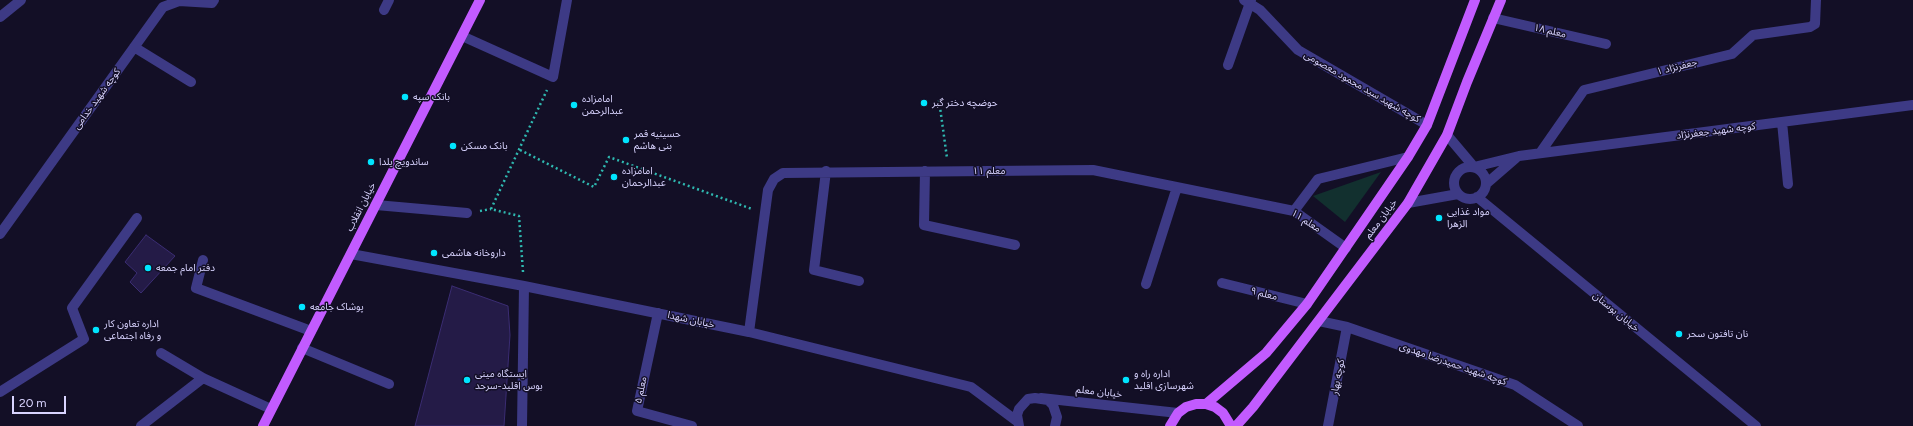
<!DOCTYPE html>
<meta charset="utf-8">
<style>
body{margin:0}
#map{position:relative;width:1913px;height:426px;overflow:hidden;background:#130f26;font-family:Figtree,sans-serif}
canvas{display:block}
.scale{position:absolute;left:12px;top:396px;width:54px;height:18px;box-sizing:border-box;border:2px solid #d9d4ff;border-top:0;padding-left:5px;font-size:12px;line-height:14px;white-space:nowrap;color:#d9d4ff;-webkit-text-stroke:3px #130f26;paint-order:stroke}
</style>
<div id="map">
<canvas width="1913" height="426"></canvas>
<div class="scale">20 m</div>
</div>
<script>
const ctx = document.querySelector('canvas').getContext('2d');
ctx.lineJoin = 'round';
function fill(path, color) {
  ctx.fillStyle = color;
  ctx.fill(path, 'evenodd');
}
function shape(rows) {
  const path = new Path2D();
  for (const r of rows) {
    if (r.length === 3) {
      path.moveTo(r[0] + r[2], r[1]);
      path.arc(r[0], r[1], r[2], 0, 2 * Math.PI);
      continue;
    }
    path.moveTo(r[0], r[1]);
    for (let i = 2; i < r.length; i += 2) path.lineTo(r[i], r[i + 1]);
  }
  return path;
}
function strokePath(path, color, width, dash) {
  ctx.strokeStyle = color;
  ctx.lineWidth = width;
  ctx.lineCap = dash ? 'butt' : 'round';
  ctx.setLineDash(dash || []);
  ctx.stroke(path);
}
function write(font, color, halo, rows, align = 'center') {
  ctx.font = font + ' Figtree,"Noto Sans Arabic",sans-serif';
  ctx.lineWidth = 3;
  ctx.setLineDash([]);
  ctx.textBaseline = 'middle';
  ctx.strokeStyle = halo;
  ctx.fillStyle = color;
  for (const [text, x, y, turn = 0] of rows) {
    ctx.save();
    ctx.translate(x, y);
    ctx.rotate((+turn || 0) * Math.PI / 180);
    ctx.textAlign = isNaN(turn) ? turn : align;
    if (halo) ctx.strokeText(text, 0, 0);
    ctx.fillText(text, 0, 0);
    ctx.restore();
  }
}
fill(shape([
 [1381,172,1345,222,1313,196]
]), '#12302f');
const building = shape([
 [146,235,175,256,141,293,130,282,137,273,125,262,146,235],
 [452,286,508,306,510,335,504,426,415,426,452,286]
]);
fill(building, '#241b47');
strokePath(building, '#3b2d73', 1);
strokePath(shape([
 [939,100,947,158],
 [520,150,594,187,609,157,752,209],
 [480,211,491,209],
 [523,272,519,216,491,209,547,90]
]), '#2fb8b0', 2.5, [2, 3]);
strokePath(shape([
 [1244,0,1260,10,1298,50,1427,125],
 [384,10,389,0],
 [0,17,21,0],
 [1493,18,1606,44],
 [462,36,553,77,567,0],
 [134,47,191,82],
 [1228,65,1251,0],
 [1782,122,1788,184],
 [1447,135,1474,167],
 [1540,153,1584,90,1732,54,1753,35,1810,27,1815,24,1816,0],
 [1474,167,1519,156,1913,105],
 [1470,183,16],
 [826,171,814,270,859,281],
 [925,171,924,225,1015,245],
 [1486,184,1516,158],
 [1477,197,1756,426],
 [1408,203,1458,194],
 [376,205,467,213],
 [1294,211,1318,179,1408,157],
 [0,234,163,7,179,1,212,3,214,0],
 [351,254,524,286,749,332,971,387,1018,422],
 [203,260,196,288,311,331],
 [1222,283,1307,304],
 [1146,284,1177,187],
 [658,313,637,411,692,426],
 [1319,321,1347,327,1515,385,1578,426],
 [749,332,768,190,774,179,783,173,1093,170,1294,211,1346,248],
 [302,348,389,384],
 [161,353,203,378,271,409],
 [0,392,84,339,72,308,137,218],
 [1041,398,1178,413],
 [141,426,203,378],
 [522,426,524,286],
 [1019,426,1017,415,1019,409,1028,399,1035,398,1048,400,1053,405,1057,417,1055,426],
 [1328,426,1347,327]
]), '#3d3a85', 10);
strokePath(shape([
 [1206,404,1266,353,1307,304,1408,157,1427,125,1475,0],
 [263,426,480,0],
 [1170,426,1178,413,1186,407,1196,404,1206,404,1215,407,1223,413,1231,426],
 [1236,426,1253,407,1408,203,1447,135,1467,82,1501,0]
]), '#c25bff', 10);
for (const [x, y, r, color] of [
 [405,97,4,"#00e5ff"],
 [924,103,4,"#00e5ff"],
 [574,105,4,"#00e5ff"],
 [626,140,4,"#00e5ff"],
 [453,146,4,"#00e5ff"],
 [371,162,4,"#00e5ff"],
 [614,177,4,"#00e5ff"],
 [1439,218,4,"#00e5ff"],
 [434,253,4,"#00e5ff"],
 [148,268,4,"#00e5ff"],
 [302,307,4,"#00e5ff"],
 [96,330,4,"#00e5ff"],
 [1679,334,4,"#00e5ff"],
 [467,380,4,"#00e5ff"],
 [1126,380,4,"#00e5ff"]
]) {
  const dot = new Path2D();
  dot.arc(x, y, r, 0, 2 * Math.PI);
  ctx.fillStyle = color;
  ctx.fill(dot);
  strokePath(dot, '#130f26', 1.5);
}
write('10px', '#d9d4ff', '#130f26', [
 ["معلم ۱۸",1550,31,13],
 ["جعفرنژاد ۱",1677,67,-14],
 ["کوچه شهید سید محمود معصومی",1362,87,30],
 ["کوچه شهید خدامی",97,99,-54],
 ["کوچه شهید جعفرنژاد",1716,131,-7],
 ["معلم ۱۱",989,171],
 ["خیابان انقلاب",361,207,-63],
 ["خیابان معلم",1381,219,-53],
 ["معلم ۱۱",1306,221,33],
 ["معلم ۹",1264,294,14],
 ["خیابان بوستان",1616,312,39],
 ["خیابان شهدا",691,320,12],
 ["کوچه شهید حمیدرضا مهدوی",1453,364,19],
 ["کوچه بهار",1338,377,-79],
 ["معلم ۵",641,390,-78],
 ["خیابان معلم",1099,392,6]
]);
write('10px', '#d9d4ff', '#130f26', [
 ["بانک سپه",413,97],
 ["امامزاده",582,99],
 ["عبدالرحمن",582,111],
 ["حوضچه دختر گبر",932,103],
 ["حسینیه قمر",634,134],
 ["بنی هاشم",634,146],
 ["بانک مسکن",461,146],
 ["ساندویچ یلدا",379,162],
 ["امامزاده",622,171],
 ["عبدالرحمان",622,183],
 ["مواد غذایی",1447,212],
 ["الزهرا",1447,224],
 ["داروخانه هاشمی",442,253],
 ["دفتر امام جمعه",156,268],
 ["پوشاک جامعه",310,307],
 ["اداره تعاون کار",104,324],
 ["و رفاه اجتماعی",104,336],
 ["نان تافتون سحر",1687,334],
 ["ایستگاه مینی",475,374],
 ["بوس اقلید-سرحد",475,386],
 ["اداره راه و",1134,374],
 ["شهرسازی اقلید",1134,386]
], 'left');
</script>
